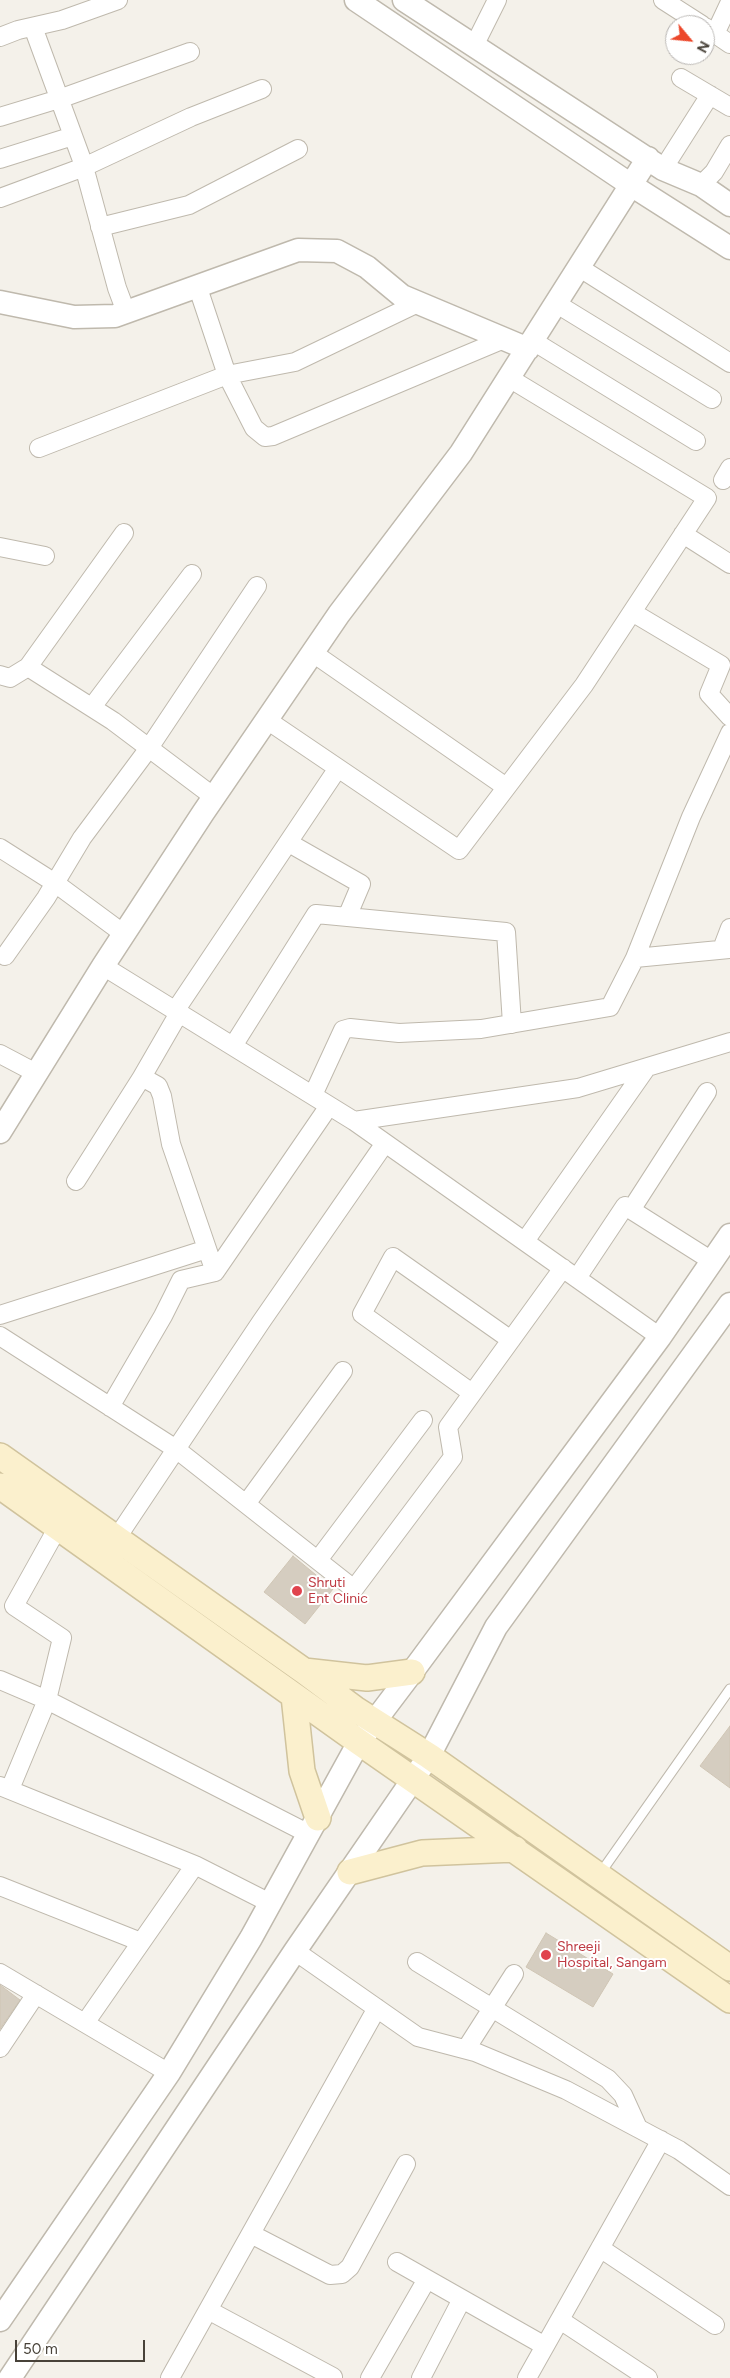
<!DOCTYPE html>
<style>
body{margin:0}
#map{position:relative;width:730px;height:2378px;overflow:hidden;background:#f4f1ea;font-family:Figtree,sans-serif}
canvas{display:block}
.north{position:absolute;left:665px;top:15px;width:50px;height:50px;box-sizing:border-box;background:#fff;border:1px solid #b6b3b0;border-radius:50%;rotate:118deg;font-size:14px;font-weight:700;line-height:20px;text-align:center;color:#484239}
.north::after{content:'';display:block;margin:auto;width:18px;height:22px;background:#ec472a;clip-path:polygon(50% 0,100% 100%,50% 72%,0 100%)}
.scale{position:absolute;left:15px;top:2340px;width:130px;height:22px;box-sizing:border-box;border:2px solid #484239;border-top:0;padding-left:6px;font-size:15px;line-height:18px;white-space:nowrap;color:#484239;-webkit-text-stroke:4px #fff;paint-order:stroke}
</style>
<div id="map">
<canvas width="730" height="2378"></canvas>
<div class="north">N</div>
<div class="scale">50 m</div>
</div>
<script>
const ctx = document.querySelector('canvas').getContext('2d');
ctx.lineJoin = 'round';
function fill(path, color) {
  ctx.fillStyle = color;
  ctx.fill(path, 'evenodd');
}
function shape(rows) {
  const path = new Path2D();
  for (const r of rows) {
    path.moveTo(r[0], r[1]);
    for (let i = 2; i < r.length; i += 2) path.lineTo(r[i], r[i + 1]);
  }
  return path;
}
function strokePath(path, color, width, dash) {
  ctx.strokeStyle = color;
  ctx.lineWidth = width;
  ctx.lineCap = dash ? 'butt' : 'round';
  ctx.setLineDash(dash || []);
  ctx.stroke(path);
}
function write(font, color, halo, rows, align = 'center') {
  ctx.font = font + ' Figtree,sans-serif';
  ctx.lineWidth = 4;
  ctx.setLineDash([]);
  ctx.textBaseline = 'middle';
  ctx.strokeStyle = halo;
  ctx.fillStyle = color;
  for (const [text, x, y, turn = 0] of rows) {
    ctx.save();
    ctx.translate(x, y);
    ctx.rotate((+turn || 0) * Math.PI / 180);
    ctx.textAlign = isNaN(turn) ? turn : align;
    if (halo) ctx.strokeText(text, 0, 0);
    ctx.fillText(text, 0, 0);
    ctx.restore();
  }
}
const building = shape([
 [293,1556,333,1589,305,1624,264,1592,293,1556],
 [730,1726,730,1788,700,1766,730,1726],
 [546,1933,613,1974,593,2007,526,1967,546,1933],
 [0,1985,20,2000,0,2029,0,1985]
]);
fill(building, '#d5cdc0');
strokePath(building, '#cfc5b4', 1);
const service = shape([
 [599,1875,730,1689]
]);
const minor = shape([
 [663,0,702,25],
 [33,27,83,163,117,288,126,312],
 [705,27,730,44],
 [715,34,730,2],
 [0,37,18,30,62,20,118,0],
 [475,44,497,0],
 [681,78,730,107],
 [0,117,59,99,190,52],
 [0,159,73,136],
 [663,169,710,95],
 [701,185,714,172,730,145],
 [0,198,84,167,191,117,262,89],
 [100,227,189,205,298,149],
 [580,268,730,363],
 [198,288,227,375,295,362,418,303],
 [557,304,712,399],
 [533,341,696,441],
 [39,448,227,375,254,428,265,437,273,436,504,339],
 [723,480,730,468],
 [124,533,28,667,113,721,214,797],
 [683,534,730,564],
 [0,547,45,556],
 [632,612,721,665,709,694,730,717],
 [313,653,506,787],
 [0,675,10,678,28,667],
 [92,707,192,574],
 [267,720,459,850,584,685,707,498,509,378],
 [289,843,361,884,347,917],
 [0,848,55,883,124,934],
 [722,949,730,928],
 [5,956,46,898,82,838,149,748,257,586],
 [635,958,691,817,730,733],
 [103,966,354,1121,578,1088,730,1042],
 [175,1011,338,768],
 [179,1013,142,1077,158,1086,162,1096,171,1144,215,1272],
 [233,1046,316,914,506,932,512,1024],
 [0,1054,36,1073],
 [313,1095,343,1030,350,1028,399,1033,481,1029,610,1007,635,958,730,949],
 [354,1121,660,1337],
 [76,1181,142,1077],
 [631,1210,707,1092],
 [525,1241,647,1067],
 [577,1278,625,1206,712,1261],
 [0,1315,207,1249],
 [0,1336,176,1449,354,1589,453,1457,448,1427,563,1268],
 [472,1393,362,1314,393,1257,511,1340],
 [110,1407,163,1316,181,1280,215,1272,329,1106],
 [246,1504,343,1371],
 [110,1548,261,1322,385,1143],
 [318,1560,423,1420],
 [0,1680,47,1700,309,1834],
 [0,1786,195,1865,270,1903],
 [10,1789,47,1700,62,1638,14,1606,58,1527],
 [0,1886,141,1942],
 [295,1951,418,2037,475,2052,566,2090,679,2150,730,2186],
 [417,1962,608,2079,623,2095,638,2128],
 [0,1973,169,2073],
 [85,2023,195,1865],
 [0,2048,36,1994],
 [466,2049,514,1974],
 [251,2234,330,2275,342,2274,350,2267,406,2164],
 [600,2248,715,2325],
 [397,2262,545,2346],
 [208,2310,333,2377],
 [560,2320,648,2378],
 [170,2378,377,2008],
 [370,2378,427,2279],
 [421,2378,462,2299],
 [527,2378,661,2140]
]);
const tertiary = shape([
 [356,0,631,185,730,248],
 [404,0,663,169,701,185,730,205],
 [0,302,74,317,115,316,298,250,337,251,367,267,402,296,528,349],
 [0,1132,103,966,203,813,339,614,461,453,648,158],
 [0,2320,169,2073,251,1938,359,1742,412,1672,660,1337,730,1235],
 [10,2378,295,1951,429,1756,496,1627,730,1304]
]);
const secondary = shape([
 [0,1456,304,1671,355,1709,429,1756,730,1968],
 [0,1486,359,1742,730,2000],
 [304,1671,367,1678,412,1672],
 [294,1696,302,1771,318,1818],
 [350,1872,422,1853,515,1849]
]);
strokePath(service, '#bfb9ad', 11);
strokePath(minor, '#bfb9ad', 20);
strokePath(tertiary, '#bfb9ad', 25);
strokePath(secondary, '#d0c39d', 28);
strokePath(service, '#fff', 9);
strokePath(minor, '#fff', 18);
strokePath(tertiary, '#fff', 22);
strokePath(secondary, '#fbf0cd', 25);
for (const [x, y, r, color] of [
 [297,1591,6,"#e0444e"],
 [546,1955,6,"#e0444e"]
]) {
  const dot = new Path2D();
  dot.arc(x, y, r, 0, 2 * Math.PI);
  ctx.fillStyle = color;
  ctx.fill(dot);
  strokePath(dot, '#fff', 2);
}
write('14px', '#be3a42', '#fff', [
 ["Shruti",308,1583],
 ["Ent Clinic",308,1599],
 ["Shreeji",557,1947],
 ["Hospital, Sangam",557,1963]
], 'left');
</script>
